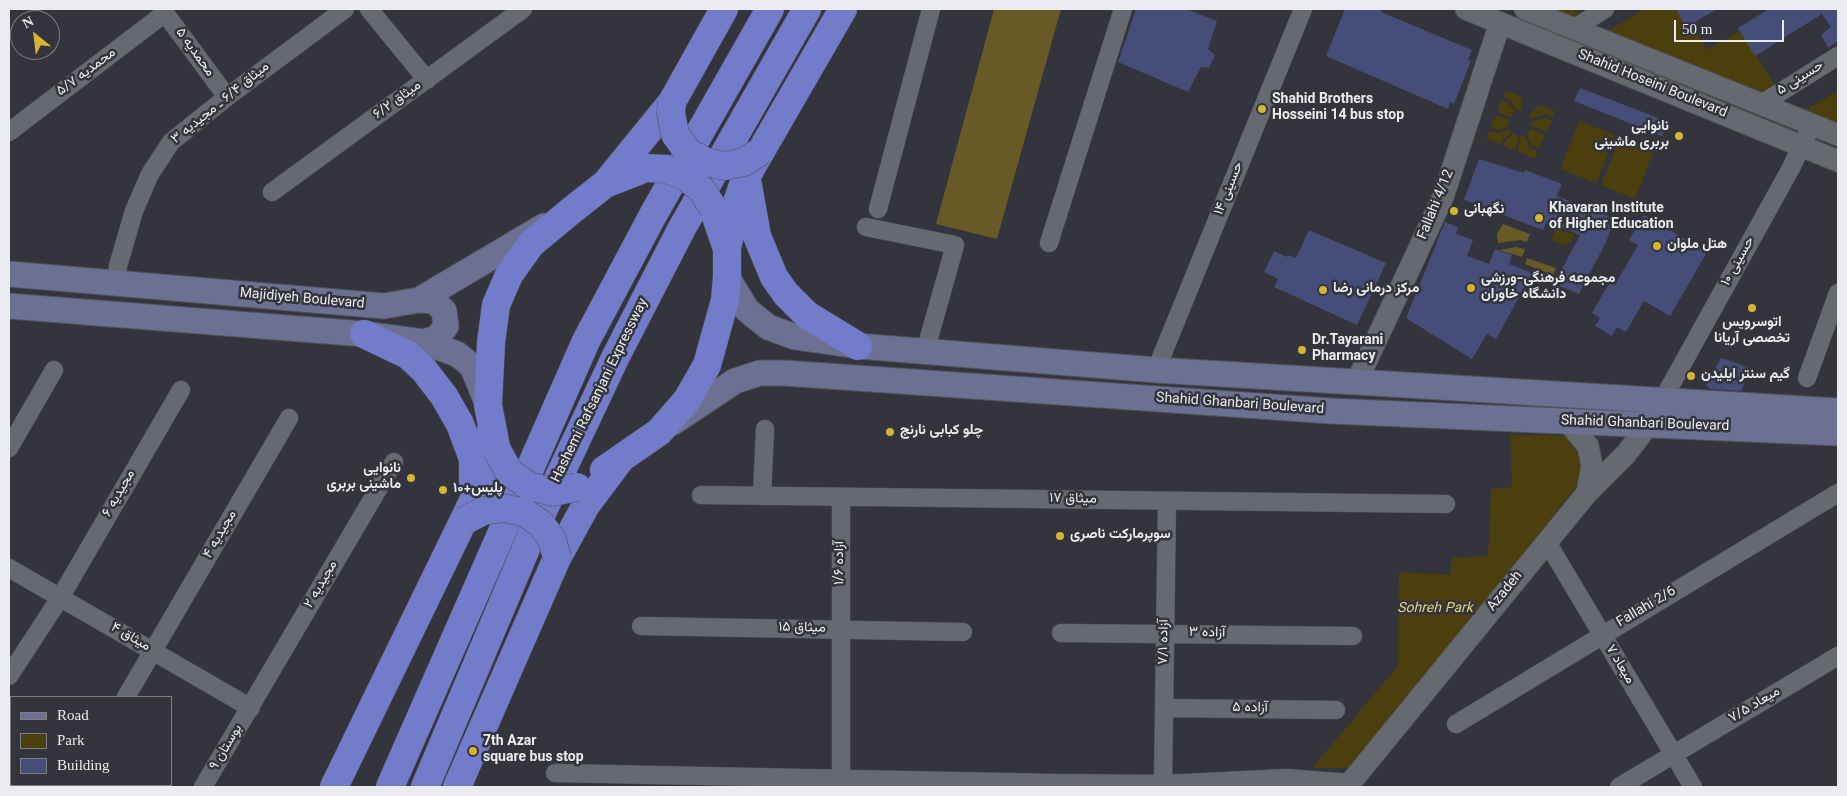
<!DOCTYPE html>
<meta charset="utf-8">
<style>
body{margin:0}
#map{position:relative;width:1847px;height:796px;overflow:hidden;background:#33343c;font-family:Georgia,serif}
canvas{display:block}
.frame{position:absolute;inset:0;border:10px solid #ebecf0;pointer-events:none}
.legend{position:absolute;left:10px;top:696px;width:162px;height:90px;box-sizing:border-box;background:#33343c;border:1px solid #7d7e84;margin:0;padding:6px 9px;list-style:none;font-size:15px;color:#ebecf0}
.legend li{display:flex;align-items:center;gap:10px;height:25px}
.legend b{width:25px;border:1px solid #7d7e84}
.north{position:absolute;left:10px;top:10px;width:50px;height:50px;box-sizing:border-box;background:#33343c;border:1px solid #7d7e84;border-radius:50%;rotate:331deg;font-size:14px;font-weight:700;line-height:20px;text-align:center;color:#ebecf0}
.north::after{content:'';display:block;margin:auto;width:18px;height:22px;background:#d5b535;clip-path:polygon(50% 0,100% 100%,50% 72%,0 100%)}
.scale{position:absolute;left:1674px;top:20px;width:110px;height:22px;box-sizing:border-box;border:2px solid #ebecf0;border-top:0;padding-left:6px;font-size:15px;line-height:18px;white-space:nowrap;color:#ebecf0;-webkit-text-stroke:4px #33343c;paint-order:stroke}
</style>
<div id="map">
<canvas width="1847" height="796"></canvas>
<div class="frame"></div>
<ul class="legend">
<li><b style="height:6px;background:#6c7092"></b>Road</li>
<li><b style="height:14px;background:#4b3f0e"></b>Park</li>
<li><b style="height:14px;background:#474d79"></b>Building</li>
</ul>
<div class="north">N</div>
<div class="scale">50 m</div>
</div>
<script>
const ctx = document.querySelector('canvas').getContext('2d');
ctx.lineJoin = 'round';
function fill(path, color) {
  ctx.fillStyle = color;
  ctx.fill(path, 'evenodd');
}
function shape(rows) {
  const path = new Path2D();
  for (const r of rows) {
    path.moveTo(r[0], r[1]);
    for (let i = 2; i < r.length; i += 2) path.lineTo(r[i], r[i + 1]);
  }
  return path;
}
function strokePath(path, color, width, dash) {
  ctx.strokeStyle = color;
  ctx.lineWidth = width;
  ctx.lineCap = dash ? 'butt' : 'round';
  ctx.setLineDash(dash || []);
  ctx.stroke(path);
}
function write(font, color, halo, rows, align = 'center') {
  ctx.font = font + ' Georgia,Vazirmatn,serif';
  ctx.lineWidth = 5;
  ctx.setLineDash([]);
  ctx.textBaseline = 'middle';
  ctx.strokeStyle = halo;
  ctx.fillStyle = color;
  for (const [text, x, y, turn = 0] of rows) {
    ctx.save();
    ctx.translate(x, y);
    ctx.rotate((+turn || 0) * Math.PI / 180);
    ctx.textAlign = isNaN(turn) ? turn : align;
    if (halo) ctx.strokeText(text, 0, 0);
    ctx.fillText(text, 0, 0);
    ctx.restore();
  }
}
fill(shape([
 [1553,9,1574,9,1581,21],
 [1644,9,1684,9,1707,50,1741,30,1777,88,1763,95,1605,33],
 [1505,90,1522,97,1521,111,1517,111,1511,100,1503,96],
 [1838,91,1838,127,1801,112],
 [1502,99,1512,107,1514,112,1510,117,1497,112],
 [1539,105,1555,111,1553,117,1545,114,1532,119,1530,115],
 [1496,115,1509,120,1508,126,1499,130,1491,128],
 [1546,118,1552,120,1546,132,1532,126,1532,121],
 [1579,121,1615,135,1596,183,1560,169],
 [1509,129,1511,132,1500,144,1486,139,1489,131,1498,133],
 [1531,129,1545,135,1539,148,1532,145,1529,139,1527,134],
 [1513,133,1518,135,1516,151,1502,145],
 [1524,135,1530,147,1538,151,1534,159,1518,152,1520,136],
 [1621,137,1654,150,1635,199,1601,185],
 [1556,229,1575,235,1566,246,1551,240],
 [1510,435,1571,436,1587,455,1587,473,1353,768,1312,768,1398,666,1399,572,1450,575,1452,558,1488,556,1491,489,1512,487]
]), '#4b3f0e');
fill(shape([
 [994,9,1061,9,997,239,936,224],
 [1503,224,1530,234,1527,242,1521,240,1498,243,1497,234],
 [1516,247,1525,249,1522,257,1499,250],
 [1527,258,1556,268,1553,275,1525,264]
]), '#675a26');
fill(shape([
 [1136,9,1186,9,1217,21,1208,49,1215,55,1209,68,1201,67,1188,92,1118,62],
 [1345,9,1382,9,1381,12,1472,50,1468,60,1471,61,1454,104,1450,102,1448,109,1326,56],
 [1676,9,1717,9,1686,27],
 [1769,9,1838,9,1838,41,1828,48,1821,35,1831,27,1822,14,1755,56,1738,28],
 [1580,88,1669,122,1662,136,1574,101],
 [1479,159,1524,173,1525,170,1562,184,1557,196,1615,219,1606,242,1579,294,1554,284,1580,235,1547,221,1543,230,1464,200],
 [1644,215,1707,252,1670,316,1644,301,1626,332,1617,327,1612,336,1595,326,1600,318,1592,313,1610,282,1615,285,1638,245,1629,240],
 [1445,222,1458,227,1456,234,1473,240,1467,256,1489,264,1495,249,1512,255,1509,264,1532,273,1496,339,1487,334,1472,359,1406,318],
 [1309,230,1386,263,1357,325,1274,287,1278,279,1264,272,1274,251,1287,257,1288,255,1296,258],
 [1721,358,1751,368,1741,391,1710,389,1706,385]
]), '#474d79');
const minor = shape([
 [162,9,227,97],
 [369,9,427,80],
 [1573,29,1605,9],
 [1763,103,1838,56],
 [9,132,165,13],
 [272,192,523,9],
 [878,209,931,9],
 [866,227,955,245,925,352],
 [1049,243,1123,9],
 [116,283,118,266,134,211,150,174,171,142,227,97,345,9],
 [1156,370,1303,9],
 [1807,378,1838,293],
 [1663,399,1791,168,1812,124],
 [9,448,54,370],
 [701,495,1446,504],
 [762,496,765,429],
 [1547,542,1693,787],
 [9,568,251,708],
 [641,626,963,632],
 [1061,633,1353,636],
 [9,676,60,598,181,390],
 [126,697,289,418],
 [1164,708,1336,710],
 [1456,724,1838,493],
 [555,773,1053,783,1163,784,1286,778,1350,783],
 [841,778,841,497],
 [1163,784,1167,501],
 [73,787,75,785],
 [203,787,394,462],
 [1619,787,1838,656]
]);
const tertiary = shape([
 [1466,9,1838,161],
 [1525,9,1838,135],
 [1357,381,1443,197,1500,23],
 [1567,421,1588,446,1592,466,1587,493],
 [1347,787,1587,493,1626,454,1649,424]
]);
const secondary = shape([
 [9,274,384,306,419,300,544,226],
 [727,277,747,310,768,327,795,337,858,346,1156,370,1838,411],
 [419,300,434,301,444,311,446,326,437,338,423,342],
 [9,306,364,334,423,342,457,354,472,366,488,405],
 [672,423,735,381,760,373,784,373,1331,411,1838,433]
]);
const trunk = shape([
 [747,180,757,236,774,277,786,294,807,315,858,346],
 [606,183,672,102,724,9],
 [727,248,737,202,746,177,843,9],
 [364,334,408,355,424,370,444,396,460,424,473,459,473,487],
 [496,447,488,405,491,343,496,305,509,275,531,244,572,210,605,184,646,168],
 [604,470,659,432,687,400,707,365,725,300,727,277,727,249,713,208],
 [334,787,473,501,486,467,491,430],
 [390,787,586,341,653,215,770,9],
 [425,787,533,532,616,356,682,228,807,9],
 [457,787,557,558,586,505,619,461]
]);
strokePath(minor, '#505258', 19);
strokePath(tertiary, '#505258', 23);
strokePath(secondary, '#505258', 27);
strokePath(trunk, '#505258', 29);
strokePath(minor, '#676971', 18);
strokePath(tertiary, '#676971', 21);
strokePath(secondary, '#6c7092', 25);
strokePath(trunk, '#737cca', 28);
const trunkBridge = shape([
 [672,102,671,113,675,134,688,152,706,162,725,166,744,162,761,151],
 [646,168,667,169,686,177,702,190,713,208],
 [497,450,509,472,529,486,553,492,577,487],
 [464,521,483,511,504,508,525,513,541,524,552,539,557,558]
]);
strokePath(trunkBridge, '#505258', 29, []);
strokePath(trunkBridge, '#737cca', 28);
for (const [x, y, r, color] of [
 [1262,109,5,"#d5b535"],
 [1679,136,5,"#d5b535"],
 [1454,211,5,"#d5b535"],
 [1539,218,5,"#d5b535"],
 [1657,246,5,"#d5b535"],
 [1471,288,5,"#d5b535"],
 [1323,290,5,"#d5b535"],
 [1752,308,5,"#d5b535"],
 [1302,350,5,"#d5b535"],
 [1691,376,5,"#d5b535"],
 [890,432,5,"#d5b535"],
 [411,478,5,"#d5b535"],
 [443,490,5,"#d5b535"],
 [1060,536,5,"#d5b535"],
 [473,751,5,"#d5b535"]
]) {
  const dot = new Path2D();
  dot.arc(x, y, r, 0, 2 * Math.PI);
  ctx.fillStyle = color;
  ctx.fill(dot);
  strokePath(dot, '#33343c', 2);
}
write('14px', '#ebecf0', '#33343c', [
 ["محمدیه ۵",194,53,54],
 ["محمدیه ۵/۷",87,73,-37],
 ["حسینی ۵",1801,79,-32],
 ["Shahid Hoseini Boulevard",1652,85,22],
 ["میثاق ۶/۲",398,101,-36],
 ["میثاق ۶/۴ ـ مجیدیه ۳",221,104,-39],
 ["حسینی ۱۴",1230,189,-68],
 ["Fallahi 4/12",1437,205,-68],
 ["حسینی ۱۰",1739,262,-61],
 ["Majidiyeh Boulevard",302,300,5],
 ["Hashemi Rafsanjani Expressway",601,391,-64],
 ["Shahid Ghanbari Boulevard",1240,405,4],
 ["Shahid Ghanbari Boulevard",1645,425,2],
 ["مجیدیه ۶",120,494,-60],
 ["میثاق ۱۷",1073,500,1],
 ["مجیدیه ۴",221,535,-60],
 ["آزاده ۱/۶",841,563,-90],
 ["مجیدیه ۲",322,585,-60],
 ["Azadeh",1506,592,-51],
 ["Fallahi 2/6",1647,608,-31],
 ["میثاق ۱۵",802,629,1],
 ["آزاده ۳",1207,634,1],
 ["میثاق ۴",130,638,30],
 ["آزاده ۷/۱",1165,642,-89],
 ["میعاد ۷",1619,665,59],
 ["میعاد ۷/۵",1755,706,-31],
 ["آزاده ۵",1250,709,1],
 ["بوستان ۹",227,748,-59]
]);
write('bold 14px', '#ebecf0', '#33343c', [
 ["Shahid Brothers",1272,101],
 ["Hosseini 14 bus stop",1272,117],
 ["نانوایی",1669,128,"right"],
 ["بربری ماشینی",1669,144,"right"],
 ["Khavaran Institute",1549,210],
 ["of Higher Education",1549,226],
 ["نگهبانی",1464,211],
 ["هتل ملوان",1667,246],
 ["مجموعه فرهنگی-ورزشی",1481,280],
 ["دانشگاه خاوران",1481,296],
 ["مرکز درمانی رضا",1333,290],
 ["اتوسرویس",1752,324,"center"],
 ["تخصصی آریانا",1752,340,"center"],
 ["Dr.Tayarani",1312,342],
 ["Pharmacy",1312,358],
 ["گیم سنتر ایلیدن",1701,376],
 ["چلو کبابی نارنج",900,432],
 ["نانوایی",401,470,"right"],
 ["ماشینی بربری",401,486,"right"],
 ["پلیس+۱۰",453,490],
 ["سوپرمارکت ناصری",1070,536],
 ["7th Azar",483,743],
 ["square bus stop",483,759]
], 'left');
write('italic 14px', '#e4ce7f', '#33343c', [
 ["Sohreh Park",1435,610]
]);
</script>
